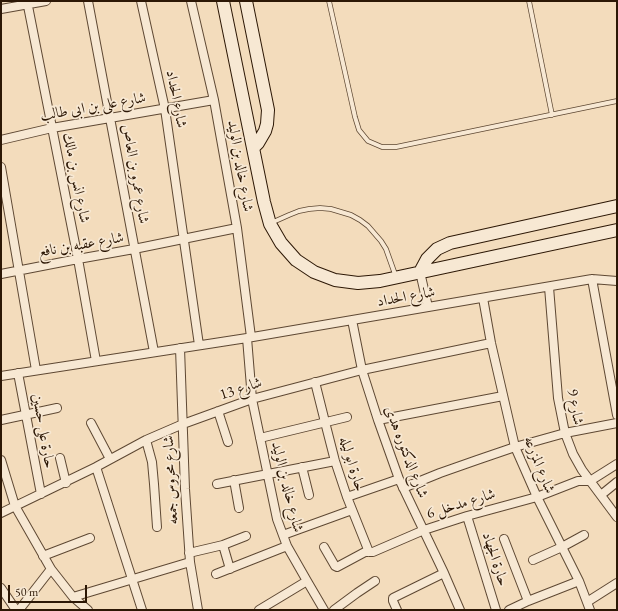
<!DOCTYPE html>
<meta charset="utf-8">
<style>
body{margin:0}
#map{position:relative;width:618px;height:611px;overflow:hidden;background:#f3dcbc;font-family:"EB Garamond",serif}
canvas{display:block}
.frame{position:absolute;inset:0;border:2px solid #2c1705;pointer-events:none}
.scale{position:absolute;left:8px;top:585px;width:79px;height:18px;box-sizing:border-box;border:2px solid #2c1705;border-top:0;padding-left:5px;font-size:12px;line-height:14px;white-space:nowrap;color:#2c1705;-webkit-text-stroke:3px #f7e8d3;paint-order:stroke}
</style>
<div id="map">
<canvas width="618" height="611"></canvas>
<div class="frame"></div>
<div class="scale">50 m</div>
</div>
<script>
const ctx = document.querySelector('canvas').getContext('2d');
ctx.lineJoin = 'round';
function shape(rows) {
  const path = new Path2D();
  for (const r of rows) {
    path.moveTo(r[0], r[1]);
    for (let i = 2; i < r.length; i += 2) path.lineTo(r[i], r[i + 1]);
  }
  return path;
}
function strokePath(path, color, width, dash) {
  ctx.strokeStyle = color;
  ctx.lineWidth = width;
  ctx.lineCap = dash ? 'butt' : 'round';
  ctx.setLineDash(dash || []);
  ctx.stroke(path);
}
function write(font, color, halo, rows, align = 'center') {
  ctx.font = font + ' "EB Garamond",Amiri,serif';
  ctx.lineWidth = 3.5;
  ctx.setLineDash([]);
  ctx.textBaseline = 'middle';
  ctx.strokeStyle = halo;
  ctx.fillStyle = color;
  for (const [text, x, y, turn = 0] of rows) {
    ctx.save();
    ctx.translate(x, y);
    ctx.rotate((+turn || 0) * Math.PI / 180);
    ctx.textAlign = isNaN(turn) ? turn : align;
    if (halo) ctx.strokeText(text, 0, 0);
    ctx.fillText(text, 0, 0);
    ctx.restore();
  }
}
const lane = shape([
 [329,1,355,117,359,130,368,141,382,147,396,147,617,101],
 [529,1,552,115],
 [271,223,289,215,299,211,309,209,320,208,331,209,351,215,360,220,368,226,381,241,386,249,396,277]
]);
const street = shape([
 [27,1,78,259,96,361],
 [88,1,154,352],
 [141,1,165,109,199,345],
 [191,1,214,100,237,228,251,337],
 [1,9,46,1],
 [1,140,52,128,214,100],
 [1,167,36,370],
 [420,272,428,307],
 [1,274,78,259,134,249,237,228],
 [592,279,617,415],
 [549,287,558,398,565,433,573,454,582,470,617,517],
 [483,298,491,343,515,447,537,497,579,581,590,610],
 [352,320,362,370,378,420,399,479,444,573,460,610],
 [247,338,252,399,277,519,287,546,307,581,324,610],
 [180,348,185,489,190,562,198,610],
 [18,373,41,494],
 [1,376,247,338,592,279,617,281],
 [315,382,325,422,335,461,347,497,369,552],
 [218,411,228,442],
 [1,420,57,408],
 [378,420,503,396],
 [91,423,110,459],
 [260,438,347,417],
 [146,440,152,462,154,484,157,527],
 [60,458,66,483],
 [1,460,15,506,51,569,73,597,88,610],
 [96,467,142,610],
 [302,467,309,495],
 [234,480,239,508],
 [217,484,335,461],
 [403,488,440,473,477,460,515,447,565,433,617,423],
 [601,495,617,482],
 [347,497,399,479],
 [1,513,96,467,146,440,183,424,252,399,362,370,491,343],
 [467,516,496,610],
 [283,535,352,510],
 [504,539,528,601],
 [223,545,230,569],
 [324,547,335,566,337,567,365,552,373,552,424,530,467,516,537,497,578,481,590,481,617,464],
 [189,553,223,545,246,536],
 [43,556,90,538],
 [533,560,562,547,584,535],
 [216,574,287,546],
 [1,588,16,610],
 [73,597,190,562],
 [587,602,617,583],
 [19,610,51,569],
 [259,610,307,581],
 [334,610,357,593,375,581],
 [397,610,393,601,393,598,444,573],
 [509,610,528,601,579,581]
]);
const secondary = shape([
 [223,1,264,202,270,224,281,243,296,260,314,272,335,280,358,283,380,281,617,230],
 [246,1,268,110,267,124,265,131,258,143,253,148],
 [420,272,427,259,437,249,450,243,617,206]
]);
strokePath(lane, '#5e4833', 5.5);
strokePath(street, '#5e4833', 10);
strokePath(secondary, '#2c1705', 14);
strokePath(lane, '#f7e8d3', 4);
strokePath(street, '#f7e8d3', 8);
strokePath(secondary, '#f7e8d3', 12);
write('15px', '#2c1705', '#f7e8d3', [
 ["شارع الحداد",176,99,79],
 ["شارع على بن ابى طالب",93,107,-10],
 ["شارع خالد بن الوليد",240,166,80],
 ["شارع عمرو بن العاص",135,174,80],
 ["شارع انس بن مالك",76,178,79],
 ["شارع عقبه بن نافع",81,245,-10],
 ["شارع الحداد",406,297,-10],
 ["شارع 13",241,389,-18],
 ["شارع 9",575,407,80],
 ["حارة على حسين",43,431,80],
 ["شارع الدكتوره هدى",406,452,69],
 ["حارة ابو ليله",352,464,73],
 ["شارع المزرعه",539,465,68],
 ["شارع محروس جمعه",171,480,-93],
 ["شارع خالد بن الوليد",287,487,76],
 ["شارع مدخل 6",461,504,-17],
 ["حارة الجهاد",495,559,72]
]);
</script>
